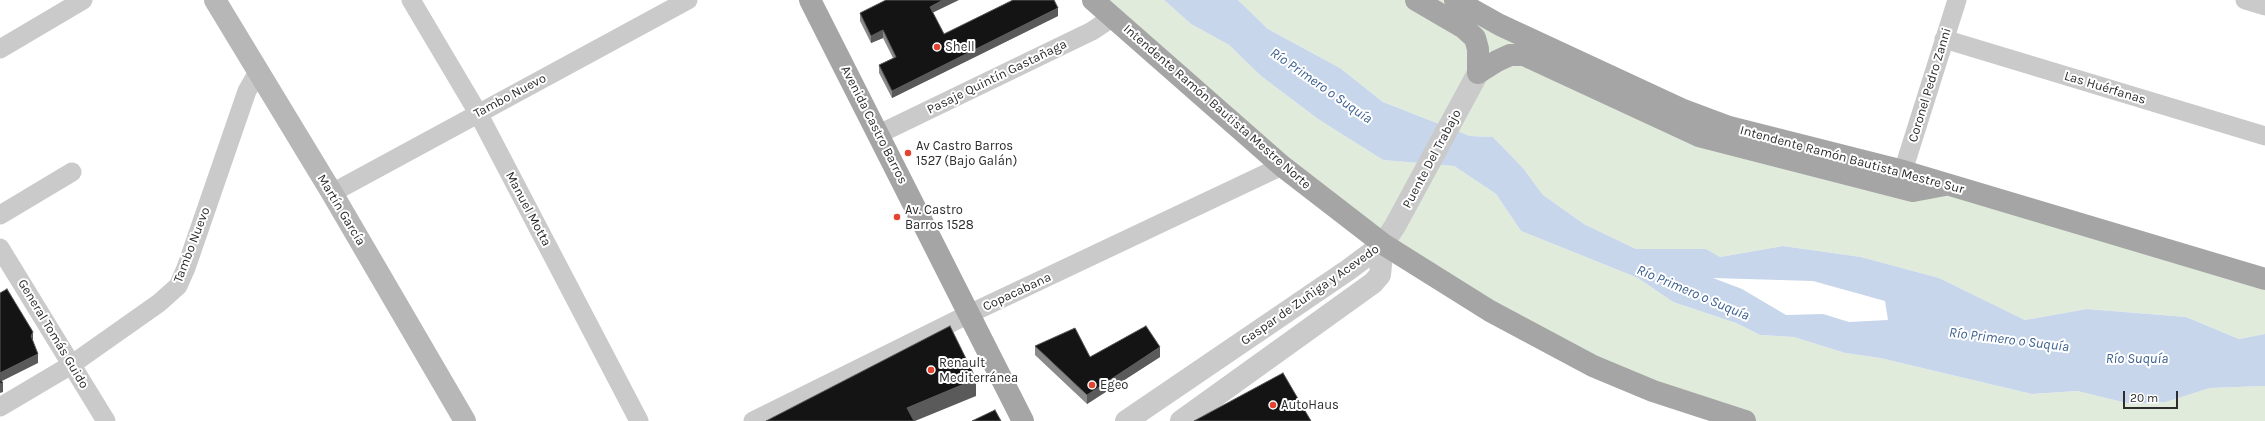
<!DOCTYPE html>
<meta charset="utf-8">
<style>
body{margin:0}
#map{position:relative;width:2265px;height:421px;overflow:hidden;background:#fff;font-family:Karla,sans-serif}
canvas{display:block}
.scale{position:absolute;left:2123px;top:391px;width:55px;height:18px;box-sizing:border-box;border:2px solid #2d2d2d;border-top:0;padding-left:5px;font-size:12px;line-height:14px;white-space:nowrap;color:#2d2d2d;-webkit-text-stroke:3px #fff;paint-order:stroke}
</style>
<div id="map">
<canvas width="2265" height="421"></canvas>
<div class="scale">20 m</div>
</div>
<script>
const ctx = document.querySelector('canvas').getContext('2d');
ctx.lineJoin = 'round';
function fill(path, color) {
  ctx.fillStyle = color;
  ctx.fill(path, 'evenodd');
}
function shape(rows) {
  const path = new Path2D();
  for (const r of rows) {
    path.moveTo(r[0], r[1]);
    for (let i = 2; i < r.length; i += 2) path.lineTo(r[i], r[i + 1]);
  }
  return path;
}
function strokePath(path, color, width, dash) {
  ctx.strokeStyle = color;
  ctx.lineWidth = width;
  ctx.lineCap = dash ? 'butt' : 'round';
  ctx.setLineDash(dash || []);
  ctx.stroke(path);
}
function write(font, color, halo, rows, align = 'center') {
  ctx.font = font + ' Karla,sans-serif';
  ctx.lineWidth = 4;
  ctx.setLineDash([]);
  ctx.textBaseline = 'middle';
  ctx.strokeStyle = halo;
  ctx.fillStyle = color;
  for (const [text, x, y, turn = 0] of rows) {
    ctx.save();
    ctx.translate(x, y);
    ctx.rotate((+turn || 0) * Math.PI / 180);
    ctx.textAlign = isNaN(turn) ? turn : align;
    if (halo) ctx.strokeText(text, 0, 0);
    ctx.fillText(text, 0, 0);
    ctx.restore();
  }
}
fill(shape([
 [1093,0,1164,0,1191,24,1229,45,1261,76,1318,119,1383,160,1454,166,1496,194,1521,231,1638,278,1673,302,1736,323,1760,335,1794,337,1845,353,1880,358,2032,394,2077,391,2131,404,2166,402,2210,388,2265,386,2265,421,1745,421,1653,391,1383,244],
 [1238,0,1455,0,1681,109,2265,279,2265,334,2239,339,2186,317,2087,309,2025,320,1939,278,1861,257,1783,246,1720,257,1706,249,1636,249,1584,224,1543,195,1523,168,1493,137,1470,136,1383,102,1340,68,1268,29]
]), '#e0ebdb');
fill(shape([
 [1164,0,1238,0,1268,29,1340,68,1383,102,1470,136,1493,137,1523,168,1543,195,1584,224,1636,249,1706,249,1720,257,1783,246,1861,257,1939,278,2025,320,2087,309,2186,317,2239,339,2265,334,2265,386,2210,388,2166,402,2131,404,2077,391,2032,394,1880,358,1845,353,1794,337,1760,335,1736,323,1673,302,1638,278,1521,231,1496,194,1454,166,1383,160,1318,119,1261,76,1229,45,1191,24],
 [1713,278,1813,281,1885,301,1888,320,1849,322,1823,314,1786,315,1742,289]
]), '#c7d6eb');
strokePath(shape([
 [411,0,478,113,639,421],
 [2245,0,2265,6],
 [1944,39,2265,136],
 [0,49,83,0],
 [879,134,1092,31,1113,17],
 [1903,171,1957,0],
 [332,193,688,0],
 [0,215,72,172],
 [0,248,106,421],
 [0,407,71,365,159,303,178,286,186,268,247,91,258,72],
 [753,421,969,314,1282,166]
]), '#cacaca', 19);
strokePath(shape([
 [1126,421,1348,270,1383,244,1395,226,1478,73],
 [1181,421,1373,283,1380,275,1383,244]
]), '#cacaca', 22);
strokePath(shape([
 [215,0,332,193,465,421]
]), '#b7b7b7', 22);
strokePath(shape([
 [810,0,1023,421],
 [1093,0,1282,166,1383,244,1490,311,1593,366,1653,391,1745,421],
 [1416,0,1464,28,1475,38,1478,49,1478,73],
 [1455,0,1500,25,1681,109,1729,127,1903,171,2265,279],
 [1478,73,1497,61,1510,55,1524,55,1699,136,1913,191,1945,185]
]), '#a5a5a5', 22);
fill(shape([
 [860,13,933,13,944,34,1058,16,892,98,879,73,879,65,893,58,883,38,871,43,860,21],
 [1035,346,1090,357,1160,357,1087,404,1035,355]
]), '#8a8a8a');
fill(shape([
 [943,0,959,0,930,14,930,7],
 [1058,8,1058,16,892,98,892,91],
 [883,30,883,38,871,43,871,36],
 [33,332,33,341,31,336],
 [1160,347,1160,357,1087,404,1087,395],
 [38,354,38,363,0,382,0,373],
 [976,379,976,396,915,421,907,421,907,408],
 [3,383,3,392,0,393,0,384]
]), '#5a5a5a');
const building = shape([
 [886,0,943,0,930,7,944,34,1013,0,1054,0,1058,8,892,91,879,65,896,57,883,30,871,36,860,13,886,0],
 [7,289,33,332,31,336,38,354,0,373,0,293,7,289],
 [950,326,976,379,907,408,914,421,766,421,950,326],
 [1146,326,1160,347,1087,395,1035,346,1075,328,1090,357,1146,326],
 [1283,373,1311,421,1194,421,1283,373],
 [0,379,3,383,0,384,0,379],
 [995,410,1001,421,972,421,995,410]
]);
fill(building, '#141414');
strokePath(building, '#5a5a5a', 1);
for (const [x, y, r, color] of [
 [937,47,4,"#e4432f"],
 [908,153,4,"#e4432f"],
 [897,217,4,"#e4432f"],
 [931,370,4,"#e4432f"],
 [1092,385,4,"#e4432f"],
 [1273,405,4,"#e4432f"]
]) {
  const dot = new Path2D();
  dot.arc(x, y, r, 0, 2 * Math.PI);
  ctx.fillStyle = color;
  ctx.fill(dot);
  strokePath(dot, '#fff', 1.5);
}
write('13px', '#2d2d2d', '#fff', [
 ["Shell",945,47],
 ["Av Castro Barros",916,146],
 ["1527 (Bajo Galán)",916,161],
 ["Av. Castro",905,210],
 ["Barros 1528",905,225],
 ["Renault",939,363],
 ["Mediterránea",939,378],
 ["Egeo",1100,385],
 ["AutoHaus",1281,405]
], 'left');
write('13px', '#2d2d2d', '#fff', [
 ["Pasaje Quintín Gastañaga",997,77,-26],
 ["Coronel Pedro Zanni",1930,85,-73],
 ["Las Huérfanas",2105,88,17],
 ["Tambo Nuevo",510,96,-28],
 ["Intendente Ramón Bautista Mestre Norte",1217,107,41],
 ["Avenida Castro Barros",874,125,63],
 ["Puente Del Trabajo",1432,159,-62],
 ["Intendente Ramón Bautista Mestre Sur",1852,160,15],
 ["Manuel Motta",528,209,62],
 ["Martín García",341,210,59],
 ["Tambo Nuevo",192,245,-69],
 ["Copacabana",1017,292,-25],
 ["Gaspar de Zuñiga y Acevedo",1310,295,-35],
 ["General Tomás Guido",53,334,59]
]);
write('italic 14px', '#3c608f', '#fff', [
 ["Río Primero o Suquía",1321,86,35],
 ["Río Primero o Suquía",1693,293,23],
 ["Río Primero o Suquía",2009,340,7],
 ["Río Suquía",2137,359]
]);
</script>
